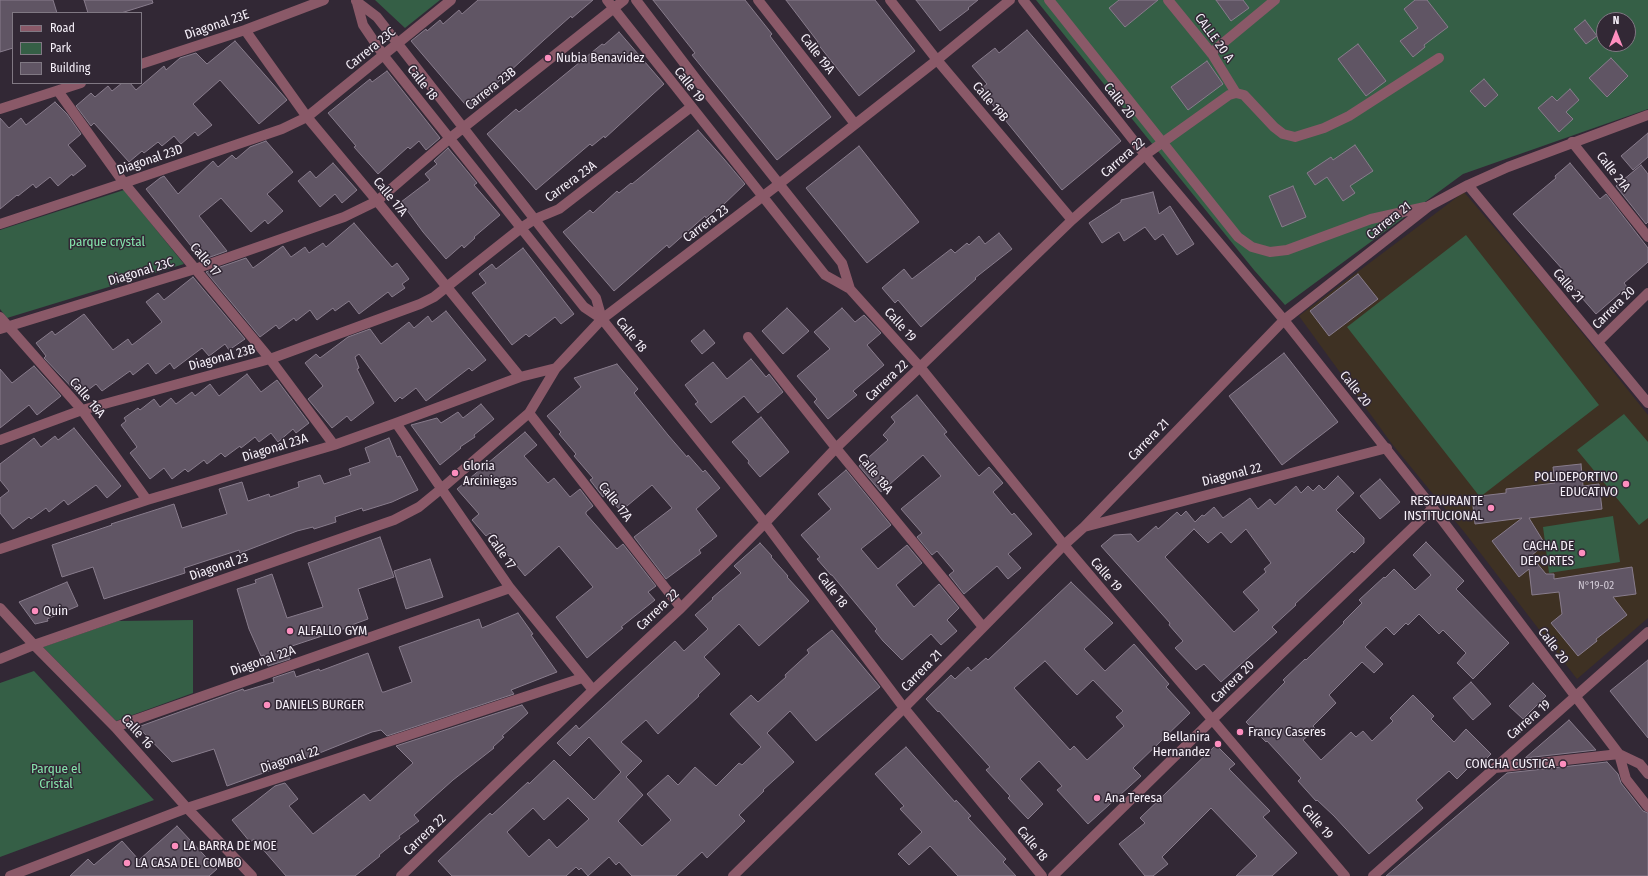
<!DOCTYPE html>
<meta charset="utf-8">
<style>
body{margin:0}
#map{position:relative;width:1648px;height:876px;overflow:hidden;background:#322835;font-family:"Fira Sans Condensed",sans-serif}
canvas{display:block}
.legend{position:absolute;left:12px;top:12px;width:130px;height:72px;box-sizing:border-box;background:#322835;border:1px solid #807883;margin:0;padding:5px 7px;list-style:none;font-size:12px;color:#f6f0f9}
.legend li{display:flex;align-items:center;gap:8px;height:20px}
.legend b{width:20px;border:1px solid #807883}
.north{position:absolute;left:1596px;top:12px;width:40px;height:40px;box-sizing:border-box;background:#322835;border:1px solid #807883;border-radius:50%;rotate:0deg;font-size:11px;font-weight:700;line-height:16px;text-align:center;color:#f6f0f9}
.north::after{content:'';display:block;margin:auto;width:14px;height:18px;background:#fd8ebe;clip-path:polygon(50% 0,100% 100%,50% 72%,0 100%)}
</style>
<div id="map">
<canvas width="1648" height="876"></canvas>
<ul class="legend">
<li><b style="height:5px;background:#8a5968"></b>Road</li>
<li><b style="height:11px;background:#355f46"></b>Park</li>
<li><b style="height:11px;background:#605564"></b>Building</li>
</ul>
<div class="north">N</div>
</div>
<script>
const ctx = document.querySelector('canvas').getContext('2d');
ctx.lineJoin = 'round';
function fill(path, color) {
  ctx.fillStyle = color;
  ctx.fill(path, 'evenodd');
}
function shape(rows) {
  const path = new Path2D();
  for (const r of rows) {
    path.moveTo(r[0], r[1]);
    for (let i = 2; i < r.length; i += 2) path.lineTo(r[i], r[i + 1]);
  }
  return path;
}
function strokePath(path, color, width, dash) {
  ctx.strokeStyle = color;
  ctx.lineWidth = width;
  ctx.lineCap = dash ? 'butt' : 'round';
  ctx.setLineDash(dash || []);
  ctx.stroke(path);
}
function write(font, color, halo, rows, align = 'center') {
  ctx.font = font + ' "Fira Sans Condensed",sans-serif';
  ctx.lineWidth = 3;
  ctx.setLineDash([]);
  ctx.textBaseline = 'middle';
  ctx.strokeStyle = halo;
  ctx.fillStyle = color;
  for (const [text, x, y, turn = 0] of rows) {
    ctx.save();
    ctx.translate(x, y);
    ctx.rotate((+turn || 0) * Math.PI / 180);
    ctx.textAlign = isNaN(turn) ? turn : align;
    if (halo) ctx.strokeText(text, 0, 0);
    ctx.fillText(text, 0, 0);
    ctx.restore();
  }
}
fill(shape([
 [1464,192,1551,294,1648,415,1648,618,1577,679,1465,533,1392,444,1299,316]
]), '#3e3123');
fill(shape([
 [375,0,440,0,405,28],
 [1036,0,1648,0,1648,109,1463,174,1285,305,1254,270],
 [1604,20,1628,20,1628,44,1604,44],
 [124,190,184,264,7,318,0,309,0,230],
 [1466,235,1599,405,1480,497,1347,327],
 [1624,414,1648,442,1648,518,1639,525,1577,450],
 [1613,516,1620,562,1549,573,1543,527],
 [193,620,193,693,116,721,43,647,118,621],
 [34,671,154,800,0,857,0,683]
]), '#355f46');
const building = shape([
 [0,0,53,0,57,13,13,13,13,48,0,52,0,0],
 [84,0,152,0,153,3,121,13,88,13,84,0],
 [478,0,593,0,572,18,571,16,544,40,497,83,500,87,470,110,411,41,426,29,427,31,440,20,443,24,459,10,462,14,478,0],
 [653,0,745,0,772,34,770,36,831,117,777,160,692,55,695,53,653,0],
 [786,0,875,0,915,51,859,96,817,43,818,42,786,0],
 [916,0,978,0,968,8,969,9,940,31,916,0],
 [1119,0,1158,0,1125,27,1109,8,1119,0],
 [1216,0,1243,0,1249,8,1231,21,1216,0],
 [1415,0,1427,0,1448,27,1424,45,1425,47,1413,57,1400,41,1418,28,1404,9,1415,0],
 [1585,20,1597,36,1586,44,1574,29,1585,20],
 [1027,30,1121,141,1062,190,988,99,990,98,982,88,987,84,972,66,995,48,999,53,1027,30],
 [619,32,664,84,605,138,604,136,592,146,590,144,536,190,487,134,516,109,519,112,602,44,604,45,619,32],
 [235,41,287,100,259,124,220,80,193,104,212,125,198,136,195,132,181,144,174,136,162,146,158,142,144,153,142,151,129,162,94,123,91,126,76,106,91,93,95,97,108,86,112,91,122,83,130,83,136,90,164,66,166,70,180,58,196,53,207,64,235,41],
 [1358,44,1386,81,1366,96,1338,59,1358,44],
 [1611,58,1628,76,1607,97,1589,78,1611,58],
 [1207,61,1223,84,1188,110,1171,87,1207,61],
 [387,71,440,138,426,150,419,141,410,149,408,147,378,174,354,147,356,146,328,113,370,79,372,82,387,71],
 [1484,79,1498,95,1485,107,1470,91,1484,79],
 [1570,89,1579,100,1566,112,1573,119,1559,132,1538,108,1552,96,1557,101,1570,89],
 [55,102,67,114,81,134,68,145,86,166,73,176,72,174,58,186,50,177,36,188,33,184,18,196,17,195,0,209,0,118,9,128,21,118,26,125,55,102],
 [698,130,724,159,745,184,722,206,721,205,706,218,705,216,669,248,667,245,614,291,563,232,590,210,593,213,617,191,619,193,631,183,632,184,698,130],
 [1648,133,1648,157,1633,170,1621,156,1648,133],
 [266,141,293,172,267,194,283,211,268,224,265,220,251,232,221,198,199,216,227,251,202,260,146,189,160,178,164,176,178,194,213,161,218,167,232,155,236,159,250,147,266,141],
 [1355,145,1373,171,1350,186,1355,193,1343,201,1327,177,1315,185,1307,173,1331,157,1333,160,1355,145],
 [859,146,919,222,867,263,806,188,859,146],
 [448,148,477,183,474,185,500,215,474,237,475,238,464,248,462,245,446,259,423,232,401,202,430,180,425,174,437,164,434,161,448,148],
 [333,163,357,190,342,203,335,194,320,207,298,181,310,171,316,178,333,163],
 [1570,163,1600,199,1606,194,1648,248,1648,262,1624,283,1627,287,1596,314,1561,274,1564,271,1513,214,1556,178,1555,176,1570,163],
 [1641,165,1648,174,1648,222,1646,224,1616,186,1641,165],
 [1293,186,1306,217,1282,227,1269,196,1293,186],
 [1153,192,1159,214,1170,206,1194,244,1177,255,1163,234,1155,240,1145,227,1124,241,1119,232,1102,243,1089,223,1121,202,1121,200,1153,192],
 [354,223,392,267,397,263,409,279,402,284,405,288,392,297,388,292,359,314,349,301,335,311,333,308,317,320,310,310,296,321,294,318,279,329,276,325,260,337,206,272,246,258,253,268,283,246,291,257,305,247,309,253,323,243,326,247,354,223],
 [999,233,1012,249,975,278,976,279,921,327,898,300,895,303,882,288,904,269,912,279,951,249,955,253,967,243,969,245,979,236,985,244,999,233],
 [523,248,574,314,561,324,555,317,529,337,526,334,512,345,472,293,486,283,479,274,492,264,496,269,523,248],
 [1358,274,1378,299,1329,336,1310,311,1358,274],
 [193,277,245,339,229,350,225,344,209,356,202,348,174,369,170,363,156,374,148,363,133,375,130,371,102,391,96,384,80,396,44,358,46,356,36,343,52,331,55,335,84,314,113,350,128,339,132,345,162,322,146,302,158,293,164,300,193,277],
 [787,308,809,331,783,354,762,331,787,308],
 [842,308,855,322,864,315,881,333,867,345,884,365,853,391,857,395,828,419,814,402,817,399,797,376,830,349,814,332,842,308],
 [446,311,486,360,472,371,469,368,426,401,416,388,402,399,400,397,395,402,359,354,355,357,359,368,357,369,374,403,351,421,347,416,332,428,308,399,323,386,305,363,316,354,320,358,348,337,370,329,381,344,409,322,414,328,428,316,432,322,446,311],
 [704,330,715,343,702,354,691,341,704,330],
 [1284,353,1338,422,1282,465,1229,396,1284,353],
 [751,359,766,377,769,374,783,392,758,413,744,396,711,423,695,404,698,402,685,385,713,362,727,379,751,359],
 [617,364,638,389,634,393,668,435,687,457,688,455,703,472,705,470,720,488,696,509,717,536,699,550,701,553,666,579,634,537,672,508,652,485,621,511,606,495,603,497,590,480,593,478,574,456,576,454,559,434,561,432,547,416,581,387,574,378,617,364],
 [34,366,61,396,37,415,29,405,0,428,0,369,12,383,34,366],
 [247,374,261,392,277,380,309,423,296,433,293,429,278,442,271,433,259,442,255,437,241,448,240,446,225,457,221,453,207,464,204,460,188,472,185,469,172,479,164,468,150,479,130,453,137,447,121,425,126,421,124,418,138,408,140,410,154,399,160,407,171,398,176,404,192,392,195,396,210,384,219,396,247,374],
 [917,395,947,432,944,434,979,476,989,467,1003,483,993,492,1012,515,1014,513,1032,534,1008,554,1021,568,1008,579,997,566,964,594,949,575,954,571,937,551,932,555,917,537,922,533,901,509,941,476,923,455,881,492,859,466,888,440,883,435,895,422,891,417,917,395],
 [481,404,494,419,474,435,475,437,460,447,461,448,440,465,411,425,437,418,441,423,458,412,463,418,481,404],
 [761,417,789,452,760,477,748,463,749,461,732,442,761,417],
 [74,428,121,486,107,498,96,485,68,505,64,500,49,512,46,508,31,519,29,517,13,529,0,513,0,498,9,491,0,480,0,464,34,438,41,447,55,436,58,440,74,428],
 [525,432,537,445,524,456,548,483,554,478,570,497,580,489,593,506,586,512,586,514,617,549,623,544,656,586,648,592,655,600,621,627,623,628,587,658,556,617,593,587,559,546,525,576,490,533,486,536,472,520,479,514,457,489,525,432],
 [389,438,397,457,400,456,418,490,392,502,363,511,362,508,335,517,336,522,314,529,313,527,297,531,240,553,239,550,184,568,185,573,104,599,93,567,62,577,52,545,112,525,111,524,174,504,182,528,227,514,219,489,242,482,248,501,269,494,270,497,299,487,298,482,320,475,324,484,351,475,349,469,370,462,365,448,389,438],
 [1581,464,1583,486,1599,484,1602,509,1529,518,1545,544,1531,556,1546,574,1554,574,1554,579,1632,567,1636,594,1613,597,1627,615,1596,639,1597,641,1578,656,1551,623,1562,614,1559,592,1532,595,1529,569,1519,577,1492,541,1522,518,1475,524,1472,497,1506,493,1506,489,1555,483,1553,467,1581,464],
 [846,470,891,525,861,549,878,569,907,545,922,563,896,585,914,607,939,584,959,608,947,620,957,631,941,645,931,634,902,660,883,641,875,631,877,629,832,575,831,575,817,559,820,557,801,535,831,509,818,494,846,470],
 [1338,476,1354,493,1336,510,1364,538,1364,543,1354,553,1352,551,1295,604,1296,605,1272,627,1277,632,1221,682,1204,664,1196,670,1175,648,1183,641,1169,625,1170,623,1101,546,1114,535,1131,534,1138,542,1156,526,1158,529,1177,512,1181,516,1186,511,1195,522,1202,515,1204,516,1214,507,1223,518,1250,498,1258,509,1270,499,1275,505,1296,486,1301,493,1308,486,1313,491,1319,485,1324,490,1338,476],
 [1194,529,1208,543,1221,532,1231,543,1246,529,1271,563,1264,569,1266,572,1243,592,1259,610,1234,632,1165,557,1194,529],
 [1380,479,1400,502,1380,519,1360,496,1380,479],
 [380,537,394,577,358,589,368,619,349,626,349,627,286,648,290,659,268,666,264,655,261,656,249,629,237,589,256,583,255,580,272,574,287,618,323,607,308,563,380,537],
 [1426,542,1464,581,1456,589,1509,643,1473,679,1457,663,1466,653,1443,630,1439,634,1419,614,1408,625,1406,623,1394,635,1386,627,1365,647,1383,664,1374,673,1362,662,1329,695,1336,703,1313,726,1316,729,1303,740,1321,760,1351,732,1356,737,1363,731,1372,741,1393,721,1390,718,1413,695,1434,716,1431,719,1454,742,1466,729,1491,754,1479,766,1475,761,1457,779,1449,771,1416,800,1423,808,1369,854,1334,816,1317,800,1316,801,1298,781,1301,778,1267,741,1266,742,1246,722,1285,682,1283,680,1305,659,1306,660,1344,623,1343,622,1362,603,1359,600,1384,577,1385,578,1394,569,1415,590,1431,575,1413,555,1426,542],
 [760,543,772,556,771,557,788,576,787,577,809,601,759,646,739,624,704,657,720,674,698,695,699,696,658,734,646,720,621,742,642,761,626,777,643,795,618,821,642,846,671,820,647,794,668,775,678,785,695,767,716,786,739,763,742,765,761,747,730,714,751,695,758,702,786,677,785,675,809,653,807,650,832,630,880,687,816,741,790,711,767,733,794,762,763,790,764,791,739,815,745,821,707,858,702,852,676,876,632,876,619,862,616,865,609,857,588,876,581,868,579,870,576,867,566,876,452,876,438,861,490,813,492,815,528,782,529,784,554,760,594,800,621,772,589,737,570,756,557,743,576,725,579,729,675,641,684,651,708,629,695,615,713,599,712,598,741,573,734,566,760,543],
 [568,798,589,819,557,848,549,839,529,857,507,832,533,808,544,820,568,798],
 [430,559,443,597,406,609,394,571,430,559],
 [67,582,78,606,47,619,48,621,35,624,19,602,67,582],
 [1071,582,1113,623,1084,649,1105,671,1134,644,1169,684,1166,687,1190,713,1133,768,1141,776,1088,824,1057,790,1062,786,1039,761,1020,779,1043,804,1028,819,1008,798,1010,796,986,770,990,767,939,711,938,712,926,699,951,675,955,679,968,667,971,671,986,658,988,660,1071,582],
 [1045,661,1077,695,1093,680,1123,711,1116,717,1124,726,1087,760,1074,746,1070,750,1014,688,1045,661],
 [518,613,533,634,531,635,557,672,511,690,514,694,387,736,381,730,372,732,322,752,227,786,214,749,172,762,138,727,243,689,244,691,274,682,273,678,294,671,296,677,319,669,320,671,368,653,382,692,384,692,412,682,399,647,479,619,482,628,518,613],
 [1648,660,1648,738,1610,691,1648,660],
 [1471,682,1491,704,1473,720,1453,698,1471,682],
 [1533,683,1546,696,1523,719,1509,706,1533,683],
 [522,705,528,713,502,736,504,737,493,747,494,748,453,780,414,815,419,821,399,836,400,838,379,855,380,856,355,876,286,876,254,839,250,842,232,820,275,786,285,783,298,799,289,806,313,834,364,794,370,801,413,763,396,746,522,705],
 [1569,720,1596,750,1525,758,1569,720],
 [1216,745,1235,764,1229,769,1270,811,1263,817,1297,853,1272,876,1236,876,1257,856,1211,808,1162,857,1168,864,1153,876,1145,876,1119,844,1145,823,1140,818,1216,745],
 [906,747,955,802,956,800,971,816,968,818,1006,859,1003,862,1016,876,958,876,930,846,909,865,898,854,922,832,900,809,904,806,875,774,906,747],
 [1607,762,1618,774,1621,783,1643,811,1648,813,1648,876,1386,876,1507,773,1607,762],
 [177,826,217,869,209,876,70,876,88,859,94,865,122,841,139,860,177,826]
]);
fill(building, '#605564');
strokePath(building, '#887c8c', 1);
strokePath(shape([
 [607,0,825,275,850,289,920,367,1064,545,1345,876],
 [636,0,703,88,842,263,850,289],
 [758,0,855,124],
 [890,0,937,60,1072,220],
 [1023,0,1145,155,1284,320,1433,508,1619,754,1626,779,1648,807],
 [1049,0,1238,237,1252,247,1270,252,1287,250,1371,219,1425,207],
 [1168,0,1212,54,1236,93],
 [356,1,377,17,596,298,602,319],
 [357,3,363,25,384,56,584,307,602,319,765,523,904,708,1042,876],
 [245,30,307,117,377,201,520,377],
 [1211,53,1275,0],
 [141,64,245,30,324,0],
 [58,91,124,183,270,359,334,445],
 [0,109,81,83],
 [1572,142,1648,237],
 [1468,185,1648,403],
 [0,224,124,183,282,129,307,117,451,0],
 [0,317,82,410,147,500],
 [0,329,195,269,344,217,377,201,449,139,624,0],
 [748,337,836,448,983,627],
 [1598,342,1648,293],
 [529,413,681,608],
 [396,423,510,588,593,690],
 [0,440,82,410,270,359,420,304,434,297,521,228,535,219,559,209,691,107],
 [1084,527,1387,448],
 [0,549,147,500,334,445,396,423,520,377,556,368],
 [0,608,34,645,115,727,187,808,252,876],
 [0,659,34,645,394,520,419,507,441,489,529,413,556,368,602,319,779,184,937,60,1010,0],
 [115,727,510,588],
 [1495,768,1619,754,1640,764,1648,774],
 [10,876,187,808,582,678],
 [401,876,593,690,681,608,765,523,836,448,920,367,1072,220,1145,155,1229,95,1236,93,1244,95,1274,127,1283,134,1295,137,1324,128,1349,116,1439,58],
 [733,876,904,708,1064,545,1084,527,1284,320,1429,206,1468,185,1508,167,1648,115],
 [1053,876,1213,719,1433,508],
 [1373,876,1648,632]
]), '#8a5968', 10);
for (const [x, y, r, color] of [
 [548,58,4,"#fd8ebe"],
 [455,473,4,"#fd8ebe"],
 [1626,484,4,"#fd8ebe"],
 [1491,508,4,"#fd8ebe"],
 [1582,553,4,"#fd8ebe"],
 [35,611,4,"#fd8ebe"],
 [290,631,4,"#fd8ebe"],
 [267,705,4,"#fd8ebe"],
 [1240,732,4,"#fd8ebe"],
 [1218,744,4,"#fd8ebe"],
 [1563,764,4,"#fd8ebe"],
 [1097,798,4,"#fd8ebe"],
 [175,846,4,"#fd8ebe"],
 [127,863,4,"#fd8ebe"]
]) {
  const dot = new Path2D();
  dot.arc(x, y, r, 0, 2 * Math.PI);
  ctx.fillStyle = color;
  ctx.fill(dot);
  strokePath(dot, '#322835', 1.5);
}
write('11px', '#d0c9d4', null, [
 ["N°19-02",1596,586]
]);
write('13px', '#f6f0f9', '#322835', [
 ["Diagonal 23E",217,25,-19],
 ["CALLE 20 A",1214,38,54],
 ["Carrera 23C",371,49,-39],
 ["Calle 19A",817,54,52],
 ["Calle 18",422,83,52],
 ["Calle 19",689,85,52],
 ["Carrera 23B",491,89,-38],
 ["Calle 20",1119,101,52],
 ["Calle 19B",990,102,50],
 ["Carrera 22",1123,158,-41],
 ["Diagonal 23D",150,160,-19],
 ["Calle 21A",1613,172,52],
 ["Carrera 23A",571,182,-36],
 ["Calle 17A",390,197,51],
 ["Carrera 21",1389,221,-38],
 ["Carrera 23",706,224,-37],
 ["Calle 17",205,260,50],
 ["Diagonal 23C",141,272,-17],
 ["Calle 21",1568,286,50],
 ["Carrera 20",1614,308,-45],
 ["Calle 19",900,325,48],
 ["Calle 18",631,335,51],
 ["Diagonal 23B",222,358,-15],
 ["Carrera 22",887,381,-44],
 ["Calle 20",1355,389,51],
 ["Calle 16A",87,398,50],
 ["Carrera 21",1149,440,-46],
 ["Diagonal 23A",275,448,-17],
 ["Calle 18A",875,474,51],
 ["Diagonal 22",1232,475,-14],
 ["Calle 17A",615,502,52],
 ["Calle 17",501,552,55],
 ["Diagonal 23",219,567,-19],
 ["Calle 19",1106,575,49],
 ["Calle 18",832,590,53],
 ["Carrera 22",658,610,-44],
 ["Calle 20",1553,646,53],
 ["Diagonal 22A",263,661,-19],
 ["Carrera 21",922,671,-46],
 ["Carrera 20",1233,682,-44],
 ["Carrera 19",1529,720,-41],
 ["Calle 16",137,732,48],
 ["Diagonal 22",290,760,-18],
 ["Calle 19",1317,822,50],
 ["Carrera 22",425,835,-44],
 ["Calle 18",1032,844,51]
]);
write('13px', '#f6f0f9', '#322835', [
 ["Nubia Benavidez",556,58],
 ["Gloria",463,466],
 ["Arciniegas",463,481],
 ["POLIDEPORTIVO",1618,477,"right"],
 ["EDUCATIVO",1618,492,"right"],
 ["RESTAURANTE",1483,501,"right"],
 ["INSTITUCIONAL",1483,516,"right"],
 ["CACHA DE",1574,546,"right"],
 ["DEPORTES",1574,561,"right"],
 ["Quin",43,611],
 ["ALFALLO GYM",298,631],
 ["DANIELS BURGER",275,705],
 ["Francy Caseres",1248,732],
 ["Bellanira",1210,737,"right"],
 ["Hernandez",1210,752,"right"],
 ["CONCHA CUSTICA",1555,764,"right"],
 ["Ana Teresa",1105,798],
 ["LA BARRA DE MOE",183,846],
 ["LA CASA DEL COMBO",135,863]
], 'left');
write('13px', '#85e4ac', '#322835', [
 ["parque crystal",107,242],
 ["Parque el",56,769],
 ["Cristal",56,784]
]);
</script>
